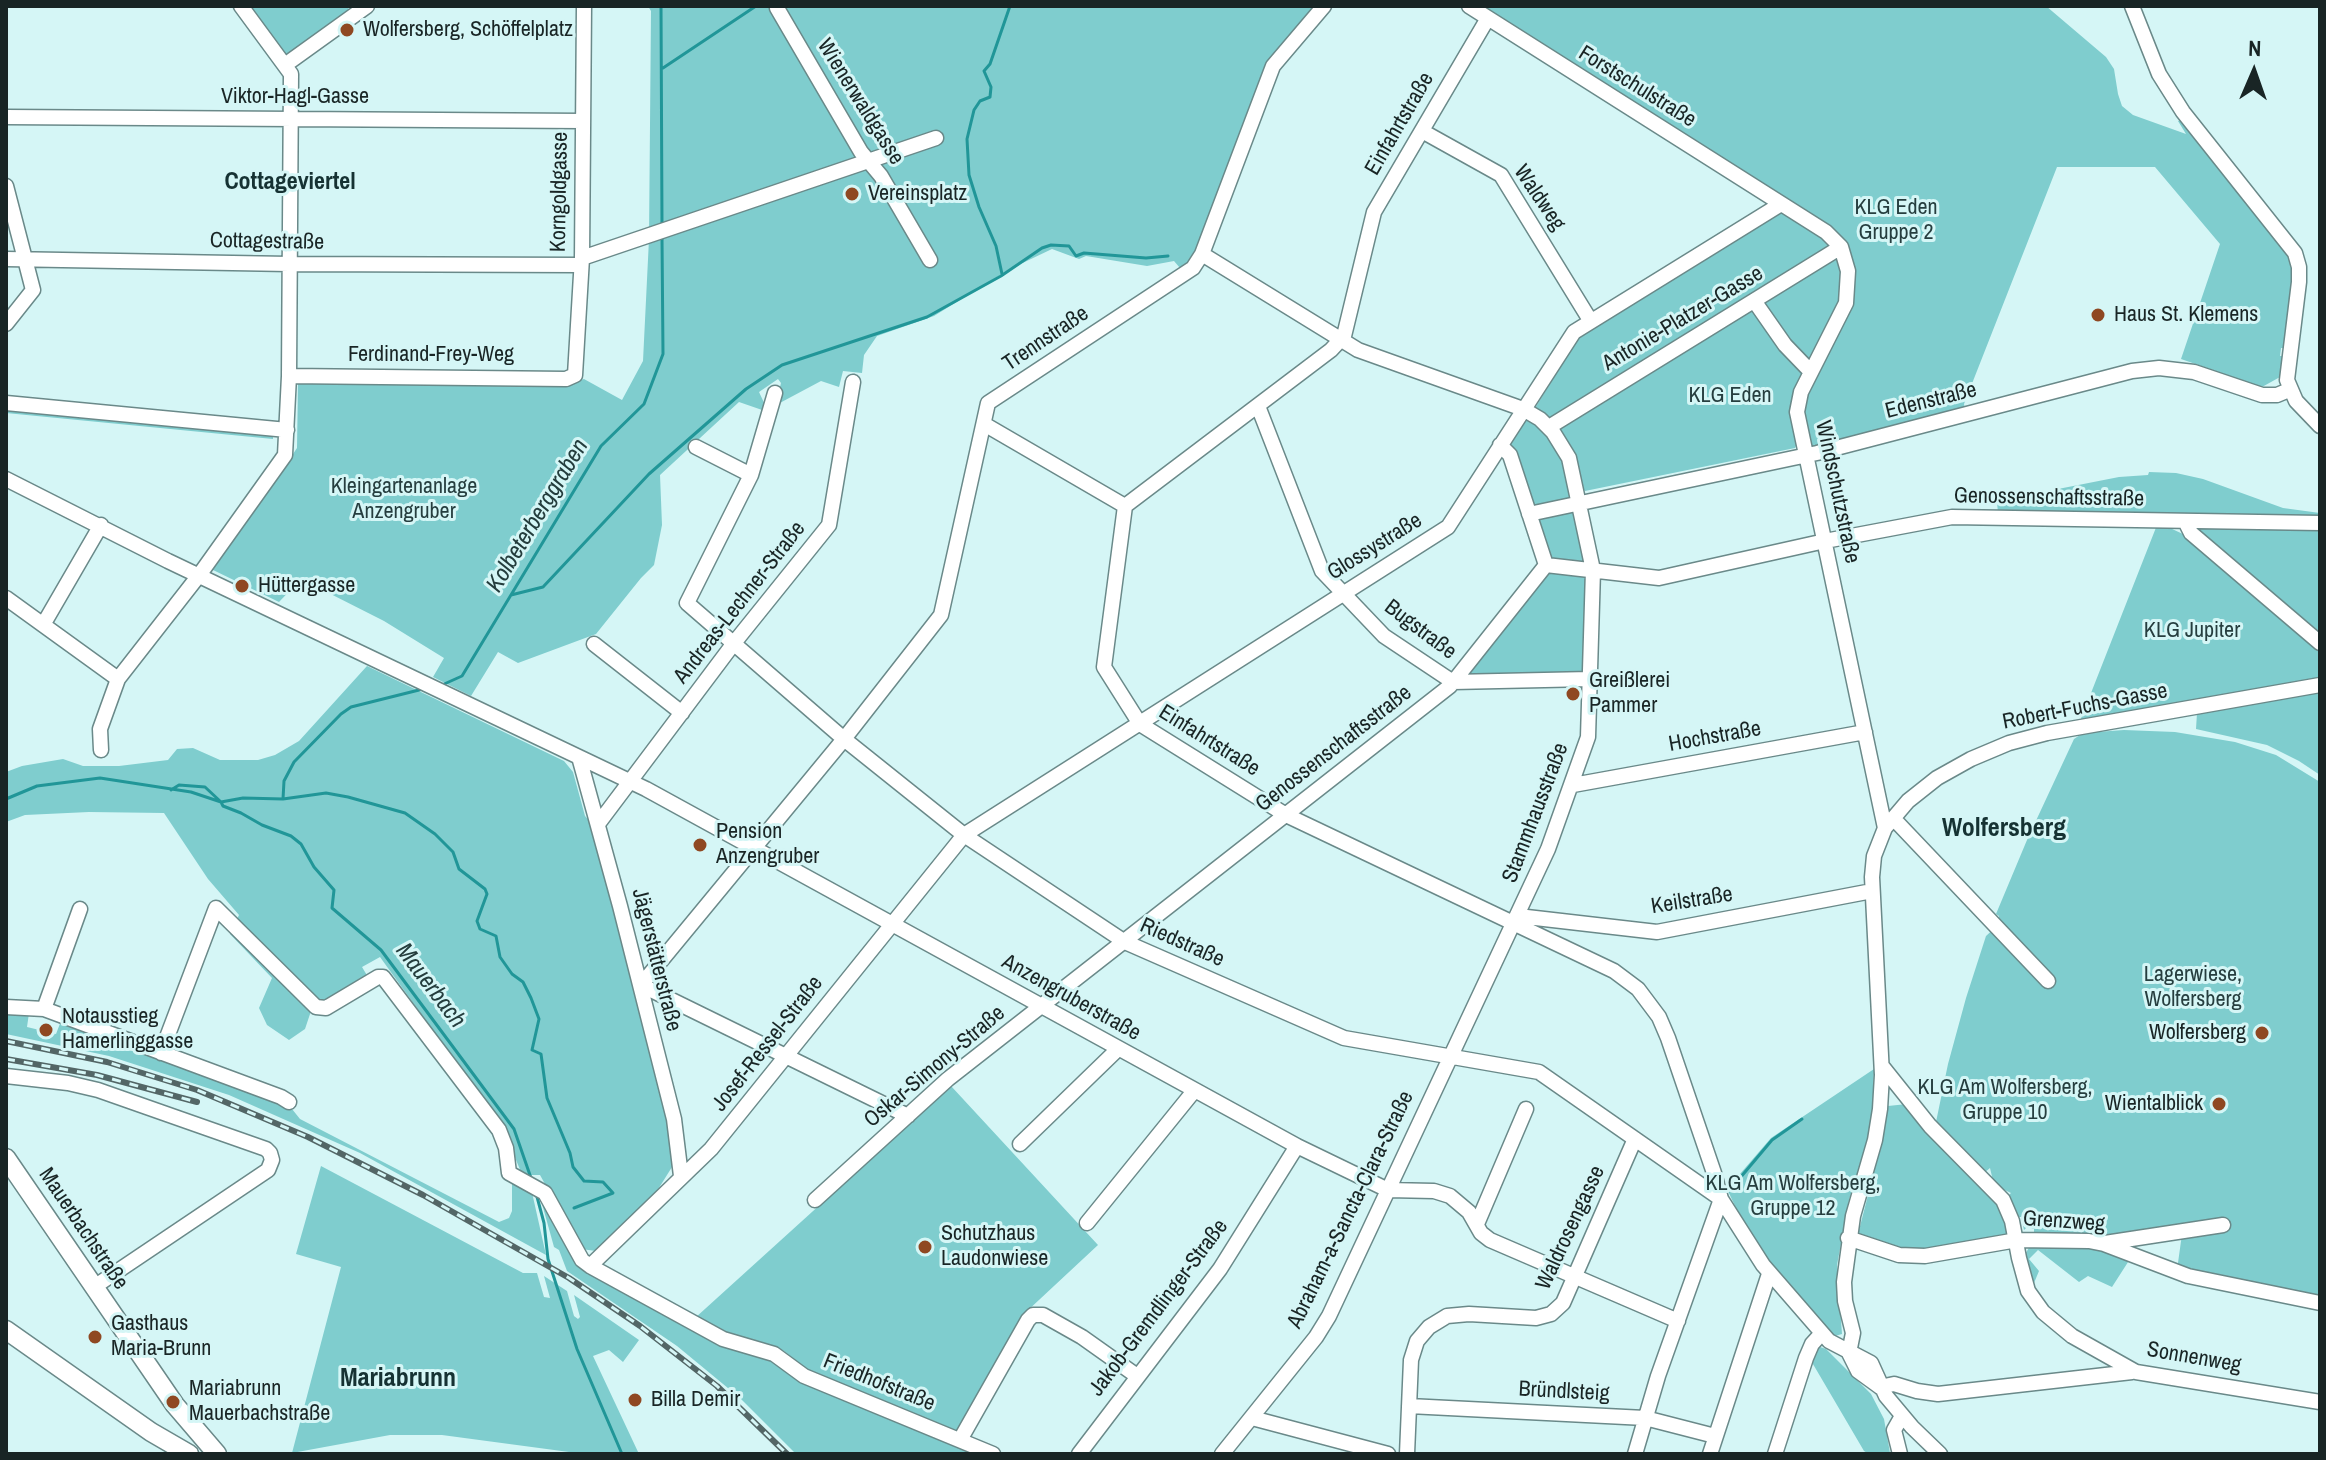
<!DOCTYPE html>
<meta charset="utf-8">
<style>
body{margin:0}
#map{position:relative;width:2326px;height:1460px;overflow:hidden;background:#d5f6f6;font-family:"Archivo Narrow",sans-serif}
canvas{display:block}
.frame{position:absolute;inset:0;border:8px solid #192525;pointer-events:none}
.north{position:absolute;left:2214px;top:32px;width:80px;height:80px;-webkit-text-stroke:6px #d5f6f6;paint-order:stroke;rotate:2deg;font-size:22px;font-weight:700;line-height:32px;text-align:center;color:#192525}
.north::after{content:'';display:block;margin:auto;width:28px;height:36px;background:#192525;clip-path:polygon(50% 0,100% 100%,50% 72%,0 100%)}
</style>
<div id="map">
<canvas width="2326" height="1460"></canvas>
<div class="frame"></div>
<div class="north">N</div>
</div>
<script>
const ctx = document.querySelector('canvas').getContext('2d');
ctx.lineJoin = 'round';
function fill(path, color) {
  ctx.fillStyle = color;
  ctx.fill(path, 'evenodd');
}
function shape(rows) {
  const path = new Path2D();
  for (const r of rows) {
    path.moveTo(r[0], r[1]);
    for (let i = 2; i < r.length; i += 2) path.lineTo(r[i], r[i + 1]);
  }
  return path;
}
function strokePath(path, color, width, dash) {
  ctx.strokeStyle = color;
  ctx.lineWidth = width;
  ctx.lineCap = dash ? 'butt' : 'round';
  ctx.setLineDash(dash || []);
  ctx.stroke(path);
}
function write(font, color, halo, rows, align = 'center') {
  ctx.font = font + ' "Archivo Narrow",sans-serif';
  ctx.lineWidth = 6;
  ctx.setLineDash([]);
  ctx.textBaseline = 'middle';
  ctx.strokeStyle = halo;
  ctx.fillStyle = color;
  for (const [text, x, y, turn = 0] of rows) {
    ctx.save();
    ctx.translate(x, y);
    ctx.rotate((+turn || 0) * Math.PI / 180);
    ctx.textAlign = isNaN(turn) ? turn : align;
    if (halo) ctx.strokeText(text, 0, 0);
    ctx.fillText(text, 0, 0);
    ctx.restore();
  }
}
fill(shape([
 [247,6,346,6,350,10,284,57],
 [648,6,1318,6,1269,65,1191,264,1048,358,1047,356,1180,268,1174,261,1147,266,1086,256,1079,259,1052,249,1010,269,934,316,877,336,864,355,862,373,843,371,839,387,821,381,776,405,781,383,778,379,759,392,766,407,765,411,739,402,660,475,662,525,654,565,641,578,596,634,518,663,498,652,471,696,433,677,444,658,384,621,301,579,279,602,211,569,259,505,297,448,298,383,566,385,584,379,622,400,643,361,649,239,651,11],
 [1479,6,2046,6,2106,57,2114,69,2118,94,2122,106,2133,115,2186,134,2178,121,2181,120,2286,252,2292,267,2292,281,2286,348,2281,348,2280,356,2283,356,2280,377,2262,387,2181,359,2220,244,2155,167,2057,167,1964,404,1965,410,1812,447,1807,443,1803,397,1841,327,1846,248],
 [1783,210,1835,247,1552,420,1535,408,1579,337],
 [1838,256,1843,278,1842,302,1810,365,1784,338,1761,303],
 [1754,307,1807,372,1797,444,1795,448,1585,491,1582,488,1558,430],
 [6,408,273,433,273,439,6,413],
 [1531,418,1560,448,1570,498,1569,499,1536,507,1530,502,1509,441,1521,419],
 [2149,472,2176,473,2203,479,2283,508,2320,513,2320,519,1998,514,1997,501,2119,477,2148,475],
 [1576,511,1585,563,1551,560,1538,521,1542,516],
 [2157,525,2170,528,2185,535,2320,648,2320,679,2080,721],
 [2200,526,2320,529,2320,632,2198,532],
 [1550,570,1583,573,1589,579,1586,674,1470,676,1469,672],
 [367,666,564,761,573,772,585,816,595,827,664,1095,674,1156,672,1167,657,1191,596,1251,581,1249,540,1175,529,1175,521,1172,502,1126,380,957,362,967,368,977,311,1011,305,1029,289,1040,267,1025,259,1008,272,978,230,934,239,915,208,879,164,813,89,812,25,815,6,822,6,772,22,766,63,759,83,766,119,766,168,760,177,749,193,748,220,760,258,760,275,755,299,741],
 [2320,691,2320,775,2299,761,2267,745,2196,729,2197,713],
 [2124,730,2175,732,2235,742,2276,755,2320,782,2320,1299,2177,1270,2182,1234,2119,1239,2034,1236,2034,1229,2027,1227,2024,1230,2021,1217,2016,1217,2006,1198,2011,1193,1994,1185,1990,1168,1984,1173,1938,1129,1936,1122,1948,1064,1966,998,1986,936,1999,924,1999,916,1996,914,2027,840,2074,739,2083,733],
 [6,1012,29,1013,27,1027,56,1034,61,1021,288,1104,300,1119,499,1222,509,1218,512,1211,512,1181,531,1188,546,1255,360,1153,229,1095,109,1056,6,1034],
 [1874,1069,1873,1105,1868,1137,1849,1200,1837,1265,1842,1334,1835,1336,1787,1285,1745,1227,1727,1189,1771,1138],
 [951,1086,1098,1245,1025,1313,958,1432,810,1372,784,1351,730,1335,695,1318],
 [1907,1104,1993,1196,1991,1199,1999,1205,2013,1237,1911,1254,1857,1238,1882,1141,1888,1106],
 [321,1166,523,1273,537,1273,544,1297,550,1298,544,1276,567,1291,574,1316,578,1319,580,1317,574,1295,639,1340,623,1362,609,1350,593,1356,639,1454,584,1454,442,1435,390,1435,292,1453,341,1267,296,1254],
 [539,1193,579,1262,778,1360,802,1383,977,1454,796,1454,740,1398,677,1346,567,1271,559,1250,554,1247],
 [2030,1246,2094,1246,2130,1259,2112,1287,2088,1276,2079,1282,2038,1250,2029,1259,2039,1271,2034,1283,2030,1285,2024,1256],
 [1820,1347,1826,1349,1871,1394,1884,1419,1890,1453,1869,1454,1864,1451,1810,1359]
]), '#7fcdce');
strokePath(shape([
 [661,6,662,226],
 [663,68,756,6],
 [1002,274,996,246,979,207,969,175,967,139,974,110,980,101,990,97,991,87,984,71,990,64,1010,6],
 [511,595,543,587,649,474,746,389,782,365,927,317,1001,276,1042,248,1051,245,1069,246,1076,256,1084,253,1146,258,1168,256],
 [442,685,462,676,601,446,644,404,663,354,662,238],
 [171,790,179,785,205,787,221,802,243,798,283,799,326,793,348,797,405,813,435,834,453,852,459,869,485,889,487,894,477,921,480,929,496,936,500,957,512,974,523,982,531,998,539,1019,532,1050,541,1054,547,1098,570,1153,573,1167,584,1181,603,1182,613,1193,574,1208],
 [6,799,37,786,100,778,191,792,221,802,223,806,241,813,262,825,291,836,301,844,314,867,334,890,332,908,381,950,514,1129,531,1178],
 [283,799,284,781,294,762,341,714,351,707,423,689],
 [1729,1191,1772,1140,1802,1119],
 [536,1193,544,1223,548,1259,577,1349,622,1454]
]), '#219698', 3);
const minor = shape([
 [1469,6,1826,232,1841,247,1848,271,1846,303,1801,392,1797,412,1885,828],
 [2132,6,2159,74,2183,112,2295,253,2299,267,2299,282,2287,380,2296,401,2320,426],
 [777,8,861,152,881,176,930,260],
 [1488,18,1374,212,1344,336,1331,350,1125,506,1104,667,1140,724,1286,815,1614,971,1638,989,1659,1017,1668,1038,1714,1173,1721,1199,1763,1265,1829,1341,1871,1363,1886,1396,1912,1427,1940,1454],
 [285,65,367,6],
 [6,117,583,121],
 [1422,131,1501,175,1590,320],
 [6,186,33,290,6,324],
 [1202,254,1358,350,1523,409,1540,419,1553,432,1569,458,1593,570,1588,737,1548,849,1329,1316,1316,1337,1222,1454],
 [582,258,936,138],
 [6,259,289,264,581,265],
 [1755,302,1785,345,1811,372],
 [289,376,566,379,575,375,582,258,584,6],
 [775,393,751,475,687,603,844,739,964,835,1125,942,1344,1038,1539,1072,1721,1199],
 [6,403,287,430],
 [1258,406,1322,571,1384,636,1453,682,1590,679],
 [984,424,1125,506],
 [1549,427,1841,247],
 [1500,445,1510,455,1546,565],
 [696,447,751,475],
 [6,479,168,561,646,789,1297,1146,1388,1190,1434,1191,1450,1196,1469,1212,1481,1233,1490,1240,1678,1321],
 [1529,514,1817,453,2132,371,2159,368,2194,372,2262,395,2277,395,2289,390],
 [2185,521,2191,533,2320,643],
 [1546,565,1659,578,1825,541,1952,517,2320,523],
 [6,598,118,679],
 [43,625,101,525],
 [594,644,682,713],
 [101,750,100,729,118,679,200,574,285,455,289,376,291,74,241,6],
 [579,757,620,906,674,1119,681,1176],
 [1573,785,1865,732],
 [1893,818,2048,981],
 [598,824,734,643,829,525,853,382],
 [1518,916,1657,932,1872,891],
 [6,1007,44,1009,281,1097,289,1102],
 [44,1009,80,909],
 [161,1053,216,908,316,1007,326,1008,378,977,383,977,499,1130,506,1148,509,1173,545,1193,582,1260,590,1266,723,1339,774,1354,804,1376,993,1454],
 [1882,1066,1930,1126,2003,1200,2012,1221,2019,1258,2028,1291,2043,1312,2072,1336,2136,1372,2320,1402],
 [6,1076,68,1083,98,1090,266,1149,270,1153,272,1160,268,1170,94,1287],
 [908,1116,641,985,844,739,941,615,988,403,1193,268,1202,254,1273,66,1324,6],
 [1020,1144,1118,1049],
 [815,1200,948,1079,1450,686,1546,565],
 [1087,1223,1194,1091],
 [1477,1224,1526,1109],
 [1848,1238,1899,1255,1925,1256,2017,1240,2089,1241,2104,1244,2188,1276,2320,1303],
 [2105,1243,2223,1225],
 [590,1266,711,1149,964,835,1448,527,1574,332,1781,204],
 [1880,1387,1858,1371,1849,1353,1853,1333,1845,1301,1844,1282,1853,1216,1875,1140,1880,1109,1882,1075,1872,877,1874,856,1885,828,1908,801,1937,778,1971,759,2009,743,2047,733,2320,685],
 [1880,1387,1894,1384,1917,1391,1938,1394,2132,1372],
 [1409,1406,1645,1418,1715,1436],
 [1252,1418,1388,1454],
 [960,1440,1028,1320,1033,1315,1043,1315,1082,1337,1137,1376],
 [1079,1454,1220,1269,1297,1146],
 [1407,1454,1411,1360,1417,1341,1429,1327,1447,1316,1469,1314,1536,1318,1551,1314,1563,1303,1634,1141],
 [1635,1454,1658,1376,1721,1199],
 [1710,1454,1769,1274],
 [1775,1454,1806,1358,1812,1344,1822,1333],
 [1900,1454,1894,1430,1902,1416]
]);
const major = shape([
 [6,1158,175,1405,217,1454],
 [6,1330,151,1432,189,1454]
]);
strokePath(minor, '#6a8989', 17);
strokePath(major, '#6a8989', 21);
strokePath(minor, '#fff', 14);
strokePath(major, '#fff', 18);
const rail = shape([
 [6,1041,107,1062,197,1090,308,1137,423,1195,569,1278,640,1326,717,1386,787,1454],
 [6,1059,97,1075,197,1102]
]);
strokePath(rail, '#536666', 6);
strokePath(rail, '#d5f6f6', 3, [9]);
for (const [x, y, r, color] of [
 [347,30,8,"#8f4822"],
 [852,194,8,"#8f4822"],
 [2098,315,8,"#8f4822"],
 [242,586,8,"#8f4822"],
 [1573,694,8,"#8f4822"],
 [700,845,8,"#8f4822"],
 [46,1030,8,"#8f4822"],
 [2262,1033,8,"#8f4822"],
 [2219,1104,8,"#8f4822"],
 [925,1247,8,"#8f4822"],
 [95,1337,8,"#8f4822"],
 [635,1400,8,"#8f4822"],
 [173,1402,8,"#8f4822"]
]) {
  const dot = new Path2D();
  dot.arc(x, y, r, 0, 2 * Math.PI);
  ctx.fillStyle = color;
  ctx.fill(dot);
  strokePath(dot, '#d5f6f6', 3);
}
write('22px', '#192525', '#d5f6f6', [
 ["Wolfersberg, Schöffelplatz",363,30],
 ["Vereinsplatz",868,194],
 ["Haus St. Klemens",2114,315],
 ["Hüttergasse",258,586],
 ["Greißlerei",1589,681],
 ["Pammer",1589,706],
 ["Pension",716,832],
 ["Anzengruber",716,857],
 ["Notausstieg",62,1017],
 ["Hamerlinggasse",62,1042],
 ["Wolfersberg",2246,1033,"right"],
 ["Wientalblick",2203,1104,"right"],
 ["Schutzhaus",941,1234],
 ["Laudonwiese",941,1259],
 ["Gasthaus",111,1324],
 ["Maria-Brunn",111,1349],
 ["Mariabrunn",189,1389],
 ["Mauerbachstraße",189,1414],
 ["Billa Demir",651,1400]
], 'left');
write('22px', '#192525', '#d5f6f6', [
 ["Forstschulstraße",1637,87,32],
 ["Viktor-Hagl-Gasse",295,97],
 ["Wienerwaldgasse",860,102,58],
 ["Einfahrtstraße",1400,124,-60],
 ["Korngoldgasse",560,192,-89],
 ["Waldweg",1539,198,56],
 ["Cottagestraße",267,242,1],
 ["Antonie-Platzer-Gasse",1683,319,-31],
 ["Trennstraße",1046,339,-34],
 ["Ferdinand-Frey-Weg",431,355],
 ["Edenstraße",1931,401,-14],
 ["Windschutzstraße",1837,492,78],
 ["Genossenschaftsstraße",2049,498,1],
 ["Glossystraße",1375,547,-32],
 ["Andreas-Lechner-Straße",740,603,-52],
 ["Bugstraße",1420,630,37],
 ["Robert-Fuchs-Gasse",2085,707,-11],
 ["Hochstraße",1715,737,-10],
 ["Einfahrtstraße",1209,741,32],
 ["Genossenschaftsstraße",1334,749,-38],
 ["Stammhausstraße",1536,813,-69],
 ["Keilstraße",1692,901,-9],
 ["Riedstraße",1182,943,24],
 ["Jägerstätterstraße",656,960,76],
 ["Anzengruberstraße",1071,998,29],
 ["Josef-Ressel-Straße",768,1044,-52],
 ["Oskar-Simony-Straße",935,1067,-40],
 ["Abraham-a-Sancta-Clara-Straße",1351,1210,-64],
 ["Grenzweg",2064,1222,4],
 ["Waldrosengasse",1571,1228,-65],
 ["Mauerbachstraße",83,1229,56],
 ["Jakob-Gremdlinger-Straße",1159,1308,-53],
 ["Sonnenweg",2194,1358,10],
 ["Friedhofstraße",879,1383,22],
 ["Bründlsteig",1564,1392,3]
]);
write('22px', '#263e3f', '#d5f6f6', [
 ["KLG Eden",1896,208],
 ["Gruppe 2",1896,233],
 ["KLG Eden",1730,396],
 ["Kleingartenanlage",404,487],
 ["Anzengruber",404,512],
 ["KLG Jupiter",2192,631],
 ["Lagerwiese,",2193,975],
 ["Wolfersberg",2193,1000],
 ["KLG Am Wolfersberg,",2005,1088],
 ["Gruppe 10",2005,1113],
 ["KLG Am Wolfersberg,",1793,1184],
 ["Gruppe 12",1793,1209]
]);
write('bold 24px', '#163233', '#d5f6f6', [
 ["Cottageviertel",290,183]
]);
write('italic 24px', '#243d3d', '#d5f6f6', [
 ["Kolbeterberggraben",538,516,-59],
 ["Mauerbach",430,986,53]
]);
write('bold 26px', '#163233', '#d5f6f6', [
 ["Wolfersberg",2004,829],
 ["Mariabrunn",398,1379]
]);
</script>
